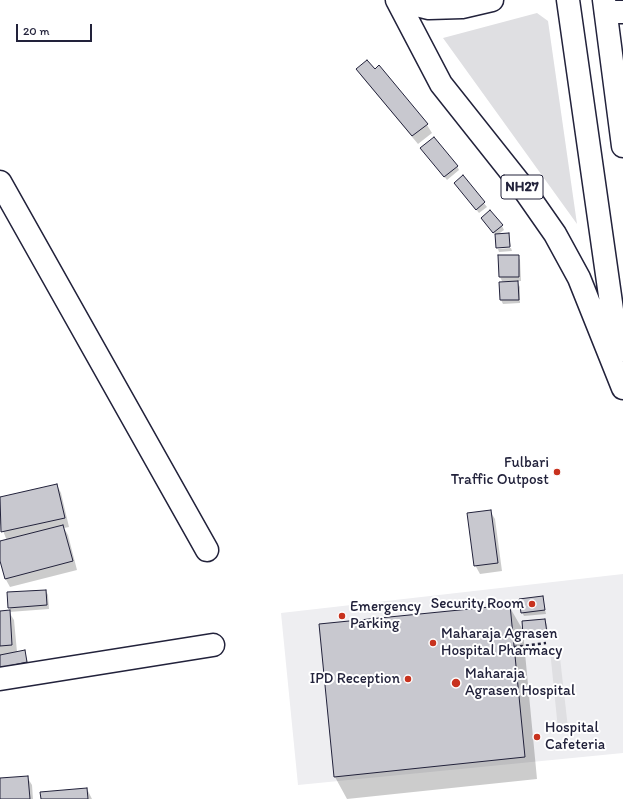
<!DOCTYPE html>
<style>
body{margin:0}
#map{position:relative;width:623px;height:799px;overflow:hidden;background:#fff;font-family:Itim,sans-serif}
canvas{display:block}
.scale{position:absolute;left:16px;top:24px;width:76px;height:18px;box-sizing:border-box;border:2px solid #22223b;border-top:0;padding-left:5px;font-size:12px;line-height:14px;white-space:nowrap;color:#22223b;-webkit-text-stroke:3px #fff;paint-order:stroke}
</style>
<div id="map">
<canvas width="623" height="799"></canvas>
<div class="scale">20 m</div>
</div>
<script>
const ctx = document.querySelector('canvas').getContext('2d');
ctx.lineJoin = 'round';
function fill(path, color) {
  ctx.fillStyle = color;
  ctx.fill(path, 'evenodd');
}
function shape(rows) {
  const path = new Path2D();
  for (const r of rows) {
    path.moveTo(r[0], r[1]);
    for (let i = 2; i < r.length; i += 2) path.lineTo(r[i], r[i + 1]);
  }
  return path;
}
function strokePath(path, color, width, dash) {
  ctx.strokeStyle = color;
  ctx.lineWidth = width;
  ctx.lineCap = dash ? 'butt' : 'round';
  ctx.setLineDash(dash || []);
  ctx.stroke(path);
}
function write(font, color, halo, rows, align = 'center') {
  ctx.font = font + ' Itim,sans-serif';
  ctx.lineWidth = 4;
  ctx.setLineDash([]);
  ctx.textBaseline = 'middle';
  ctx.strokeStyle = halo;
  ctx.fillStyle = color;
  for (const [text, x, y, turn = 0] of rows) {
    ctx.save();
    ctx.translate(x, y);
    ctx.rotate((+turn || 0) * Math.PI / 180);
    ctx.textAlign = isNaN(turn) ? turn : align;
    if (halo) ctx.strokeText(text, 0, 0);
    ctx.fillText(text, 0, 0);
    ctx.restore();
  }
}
fill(shape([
 [623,574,623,753,298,785,281,613]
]), '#eeeef1');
fill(shape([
 [537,13,548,21,577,224,443,38],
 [559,649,568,728,558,729,550,650]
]), '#dfdfe2');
fill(shape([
 [357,69,427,125,432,133,418,144,362,77],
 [424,152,457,166,459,170,447,180],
 [463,177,487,207,479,213,455,183],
 [484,222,502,226,504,230,497,235,508,234,511,246,497,247,497,249,496,236],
 [511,248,512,251,499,252,498,249],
 [518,256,520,260,521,281,517,281,520,287,520,303,503,304,501,300,513,281,502,281,500,277],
 [57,485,61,493,69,527,64,528,68,535,77,570,10,587,5,578,0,557,0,542,7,541,0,523,0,498],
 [490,511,495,519,502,571,480,574,475,565],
 [46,591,48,595,49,609,9,612,14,620,17,652,24,651,29,666,0,672,0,612,11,611,9,607],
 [542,597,546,614,524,616,522,612],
 [509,606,524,632,545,620,547,625,548,637,527,639,523,632,537,779,347,799,335,777,320,625],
 [27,777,32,785,33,799,0,799,0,779],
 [87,789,92,799,42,799]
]), '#0003');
const building = shape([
 [367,60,375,69,379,65,428,124,412,136,356,69,367,60],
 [434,137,458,166,444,177,420,148,434,137],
 [463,175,485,202,476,210,454,183,463,175],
 [490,210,503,225,493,233,481,218,490,210],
 [509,233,510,247,496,248,495,234,509,233],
 [498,255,519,255,519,277,499,277,498,255],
 [518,281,519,300,500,300,499,282,518,281],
 [57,484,65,518,1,532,0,497,57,484],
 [491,510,498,563,474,566,467,513,491,510],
 [63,525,73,561,5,579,0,561,0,541,63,525],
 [46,590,47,605,8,608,7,592,46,590],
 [543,596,545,610,521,613,519,599,543,596],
 [510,605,525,757,334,777,319,624,510,605],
 [10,610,12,645,0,646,0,611,10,610],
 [545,619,547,633,523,635,522,621,545,619],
 [25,650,27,662,0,668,0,655,25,650],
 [28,776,30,799,0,799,0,778,28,776],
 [87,788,88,799,41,799,40,792,87,788]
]);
fill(building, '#c8c8cf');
strokePath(building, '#22223b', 1);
const street = shape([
 [606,12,623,12],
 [0,182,207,550],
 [0,679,213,645]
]);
const highway = shape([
 [397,0,441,84,518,181,555,234,579,278,623,388],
 [397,0,429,8,462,7,492,0],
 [568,0,618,352],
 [604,0,623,146]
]);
strokePath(street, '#22223b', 25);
strokePath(highway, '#22223b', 25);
strokePath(shape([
 [514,647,546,643]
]), '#22223b', 2.5, [3, 3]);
strokePath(street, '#fff', 22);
strokePath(highway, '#fff', 22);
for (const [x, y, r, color] of [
 [557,472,4,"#c8321e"],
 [532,604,4,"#c8321e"],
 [342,616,4,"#c8321e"],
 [433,643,4,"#c8321e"],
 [408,679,4,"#c8321e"],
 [456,683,5,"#c8321e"],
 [537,737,4,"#c8321e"]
]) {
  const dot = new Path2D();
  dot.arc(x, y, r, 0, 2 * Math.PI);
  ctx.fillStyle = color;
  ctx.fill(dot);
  strokePath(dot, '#fff', 1.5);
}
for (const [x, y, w] of [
 [522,187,42]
]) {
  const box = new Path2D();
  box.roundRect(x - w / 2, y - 12, w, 24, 3);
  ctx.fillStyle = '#fff';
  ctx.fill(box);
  strokePath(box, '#22223b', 1);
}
write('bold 14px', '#22223b', null, [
 ["NH27",522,187]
]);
write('15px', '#22223b', '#fff', [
 ["Fulbari",549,463,"right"],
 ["Traffic Outpost",549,480,"right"],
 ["Security Room",524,604,"right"],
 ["Emergency",350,607],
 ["Parking",350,624],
 ["Maharaja Agrasen",441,634],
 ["Hospital Pharmacy",441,651],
 ["Maharaja",465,674],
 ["Agrasen Hospital",465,691],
 ["IPD Reception",400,679,"right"],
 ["Hospital",545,728],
 ["Cafeteria",545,745]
], 'left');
</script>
